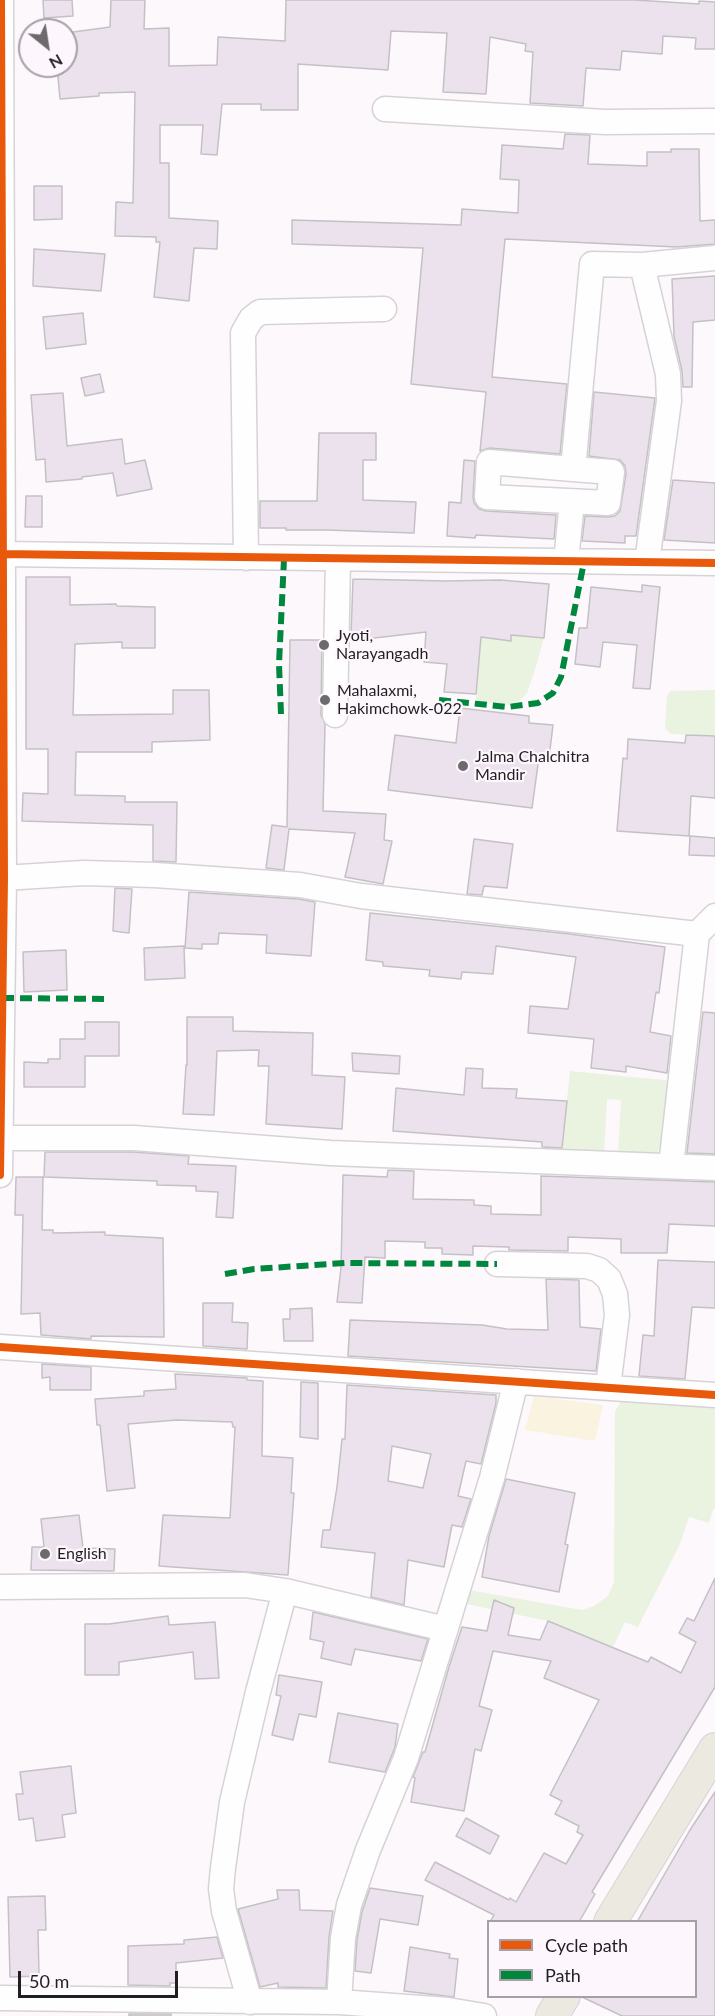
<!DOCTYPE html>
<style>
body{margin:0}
#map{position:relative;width:715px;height:2016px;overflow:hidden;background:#fcf8fc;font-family:Lato,sans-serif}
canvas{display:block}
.legend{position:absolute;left:487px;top:1920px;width:210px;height:78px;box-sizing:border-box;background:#fdf7fd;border:2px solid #a5a0a5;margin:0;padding:8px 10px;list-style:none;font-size:18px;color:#201e20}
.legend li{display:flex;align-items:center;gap:12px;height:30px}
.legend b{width:30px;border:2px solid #a5a0a5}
.north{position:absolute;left:18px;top:18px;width:60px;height:60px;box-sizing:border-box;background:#fdf7fd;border:2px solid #a5a0a5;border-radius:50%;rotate:150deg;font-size:16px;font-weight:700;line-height:24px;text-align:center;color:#201e20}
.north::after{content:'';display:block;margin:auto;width:21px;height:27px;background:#6d6a6d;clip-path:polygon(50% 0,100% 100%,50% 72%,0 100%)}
.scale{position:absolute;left:18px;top:1971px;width:160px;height:27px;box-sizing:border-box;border:3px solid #201e20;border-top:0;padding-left:8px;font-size:18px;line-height:21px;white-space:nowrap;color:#201e20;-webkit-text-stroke:4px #fdf7fd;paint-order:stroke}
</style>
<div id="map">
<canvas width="715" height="2016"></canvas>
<ul class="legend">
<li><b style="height:8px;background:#e8590c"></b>Cycle path</li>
<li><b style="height:8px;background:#00873e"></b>Path</li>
</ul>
<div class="north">N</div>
<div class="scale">50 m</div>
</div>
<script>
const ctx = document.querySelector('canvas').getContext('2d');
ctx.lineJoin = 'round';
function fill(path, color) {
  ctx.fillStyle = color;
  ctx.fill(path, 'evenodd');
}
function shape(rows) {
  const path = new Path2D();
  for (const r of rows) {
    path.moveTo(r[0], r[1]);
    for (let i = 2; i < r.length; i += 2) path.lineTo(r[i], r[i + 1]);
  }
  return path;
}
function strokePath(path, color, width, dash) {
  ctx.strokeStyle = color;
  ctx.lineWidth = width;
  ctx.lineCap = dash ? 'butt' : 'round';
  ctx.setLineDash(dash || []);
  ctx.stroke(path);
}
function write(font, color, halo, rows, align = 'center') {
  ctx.font = font + ' Lato,sans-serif';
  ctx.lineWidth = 4.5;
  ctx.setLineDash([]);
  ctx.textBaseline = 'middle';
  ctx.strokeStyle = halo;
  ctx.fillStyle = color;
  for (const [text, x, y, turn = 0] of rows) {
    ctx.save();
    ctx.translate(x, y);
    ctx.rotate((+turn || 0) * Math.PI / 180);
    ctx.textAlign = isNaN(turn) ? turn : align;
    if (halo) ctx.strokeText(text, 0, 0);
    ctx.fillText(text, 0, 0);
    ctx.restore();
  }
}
fill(shape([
 [512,629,527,637,544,638,534,673,527,693,520,700,511,705,476,701,481,637,510,641],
 [715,690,715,736,671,734,665,728,667,696,670,691],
 [570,1071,674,1081,663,1146,657,1152,649,1154,618,1155,621,1100,607,1099,604,1154,562,1151],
 [632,1396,715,1402,715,1509,713,1509,709,1523,689,1517,680,1544,638,1627,625,1622,613,1647,548,1621,466,1604,469,1590,582,1610,594,1606,608,1596,614,1582,615,1411,621,1402]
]), '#e9f3df');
fill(shape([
 [534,1396,603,1405,595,1441,525,1430]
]), '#faf3e0');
const building = shape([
 [43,0,72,0,73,16,44,18,43,0],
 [111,0,145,0,144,29,169,28,169,66,217,65,218,37,285,41,286,0,635,0,699,4,699,1,715,2,715,49,695,49,696,38,663,36,662,54,622,51,620,70,586,68,583,106,530,103,533,52,525,51,526,44,490,37,486,94,443,92,447,33,391,31,388,70,298,64,298,110,261,110,261,104,222,104,217,155,201,154,203,125,160,125,160,163,169,163,169,218,218,221,217,249,194,248,189,301,154,297,160,242,156,242,156,237,115,236,116,202,133,203,135,92,99,93,99,96,60,99,57,66,66,66,66,33,110,27,111,0],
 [565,134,590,135,588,164,647,166,647,152,671,152,671,149,699,149,700,221,715,220,715,244,677,247,505,239,492,377,567,384,560,454,490,448,480,451,486,392,411,384,423,248,292,244,292,220,461,225,462,209,518,213,519,180,500,179,502,145,563,149,565,134],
 [34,186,62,186,62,219,34,220,34,186],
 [34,249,105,254,101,291,33,286,34,249],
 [715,276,715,320,693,322,692,387,683,387,682,371,674,336,672,279,715,276],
 [83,313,86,344,46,349,43,317,83,313],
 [100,374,104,392,85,396,81,378,100,374],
 [594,392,655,398,636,536,625,536,625,543,582,541,585,516,608,517,615,516,620,511,626,474,625,466,620,460,589,456,594,392],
 [63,393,67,446,122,439,125,464,145,460,152,489,117,496,113,473,82,477,82,479,46,482,45,459,36,460,31,395,63,393],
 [319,433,376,433,376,460,363,460,363,500,416,502,414,533,326,530,286,530,286,528,260,528,260,501,317,501,319,433],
 [464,460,475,461,473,497,474,503,479,509,486,511,556,515,554,539,476,535,475,538,447,536,449,502,461,503,464,460],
 [673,480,715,483,715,543,664,540,673,480],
 [26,496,42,496,42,527,25,527,26,496],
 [26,577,70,577,70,605,116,604,117,606,155,607,155,648,122,648,122,642,75,644,73,715,173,714,173,690,209,690,210,740,152,742,152,752,76,752,75,795,125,796,125,802,177,802,176,862,153,861,153,825,22,821,23,793,48,794,48,749,26,749,26,577],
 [353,579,446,581,500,580,549,584,544,638,511,635,511,641,481,637,476,694,444,692,447,664,424,662,426,632,366,639,365,636,351,635,353,579],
 [642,585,660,587,650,689,633,688,637,645,603,642,600,667,575,664,579,628,587,628,591,587,642,592,642,585],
 [290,640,322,640,321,715,325,724,323,811,386,814,384,840,392,841,383,884,345,877,355,833,289,829,284,870,266,868,272,825,287,827,290,640],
 [460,708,529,716,529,723,553,725,549,758,539,757,532,808,388,790,395,735,456,743,460,708],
 [686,735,715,736,715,798,691,796,689,836,617,831,623,758,627,759,628,739,685,743,686,735],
 [690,836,715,838,715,856,689,855,690,836],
 [474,839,513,844,507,888,484,886,482,895,467,894,474,839],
 [115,888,132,889,129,933,113,931,115,888],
 [189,892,298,899,315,902,311,956,266,953,267,935,219,933,218,944,202,944,202,949,185,948,189,892],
 [370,913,570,934,665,947,659,993,656,992,650,1032,671,1036,667,1073,626,1066,626,1072,591,1068,594,1039,528,1033,530,1006,568,1009,576,957,496,946,493,974,462,972,461,979,429,976,430,970,383,966,383,962,366,960,370,913],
 [184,946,185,978,145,980,144,948,184,946],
 [66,950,67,990,24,992,23,952,66,950],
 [703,1012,715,1013,715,1154,687,1153,703,1012],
 [187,1017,233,1017,233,1031,313,1033,312,1075,345,1077,342,1129,266,1124,269,1066,258,1066,259,1050,217,1051,214,1115,183,1114,186,1065,187,1065,187,1017],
 [85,1022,119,1022,119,1056,85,1056,85,1087,24,1087,24,1062,48,1063,48,1059,60,1059,60,1039,85,1039,85,1022],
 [352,1053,400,1056,399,1074,353,1071,352,1053],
 [466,1068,483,1069,482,1088,517,1089,516,1098,567,1101,562,1148,542,1147,542,1142,393,1131,396,1088,464,1095,466,1068],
 [45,1152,133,1152,189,1156,188,1164,236,1166,233,1218,216,1217,218,1192,196,1191,196,1186,157,1185,157,1181,44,1177,45,1152],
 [388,1170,414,1171,413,1199,474,1200,474,1205,491,1206,491,1214,541,1215,541,1176,715,1182,715,1226,669,1224,667,1253,621,1253,621,1239,568,1237,568,1251,509,1250,509,1247,473,1246,473,1255,442,1254,442,1248,425,1248,425,1242,385,1241,385,1258,365,1257,362,1303,337,1302,341,1268,343,1175,387,1177,388,1170],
 [16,1177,43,1177,42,1230,53,1230,53,1233,105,1232,105,1235,163,1238,164,1337,91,1336,91,1339,41,1335,40,1313,21,1314,23,1215,15,1215,16,1177],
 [658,1260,715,1262,715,1308,692,1307,685,1379,639,1376,643,1335,654,1336,658,1260],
 [546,1279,579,1280,580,1327,601,1329,596,1371,348,1356,350,1320,482,1325,507,1329,548,1330,546,1279],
 [203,1303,233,1303,232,1322,248,1323,247,1349,203,1346,203,1303],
 [312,1308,313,1341,284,1341,283,1319,290,1319,290,1309,312,1308],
 [42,1364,91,1367,91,1390,50,1390,50,1377,42,1378,42,1364],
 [175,1374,247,1378,247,1380,263,1381,262,1456,293,1458,291,1493,294,1493,288,1575,159,1566,163,1515,230,1518,235,1427,233,1427,232,1422,177,1420,128,1424,135,1488,107,1491,100,1425,97,1425,95,1399,144,1396,144,1391,176,1389,175,1374],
 [301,1382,318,1383,318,1439,300,1437,301,1382],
 [347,1385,496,1395,496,1403,481,1464,466,1461,458,1496,471,1499,462,1527,452,1525,444,1567,408,1560,404,1605,371,1597,375,1553,321,1547,323,1530,330,1530,337,1487,342,1439,345,1439,347,1385],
 [392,1446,431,1454,423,1488,388,1481,392,1446],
 [506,1479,575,1493,565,1544,568,1545,559,1592,482,1577,489,1536,506,1479],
 [79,1515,83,1548,115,1549,114,1571,31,1570,32,1547,44,1547,41,1519,79,1515],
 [715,1578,715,1687,592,1892,595,1894,579,1922,490,1922,494,1915,425,1880,435,1862,509,1900,510,1898,516,1902,544,1853,566,1864,583,1835,577,1832,579,1826,555,1814,562,1801,550,1795,599,1700,544,1678,551,1661,493,1651,479,1706,492,1710,481,1751,475,1749,464,1811,411,1802,415,1778,413,1777,423,1752,425,1752,449,1667,462,1627,487,1631,494,1600,514,1608,508,1635,540,1640,548,1621,648,1662,651,1657,681,1673,696,1642,679,1633,687,1618,694,1621,715,1578],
 [313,1612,428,1639,421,1661,355,1649,351,1665,321,1658,324,1642,310,1639,313,1612],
 [168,1616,169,1625,215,1622,219,1678,195,1679,193,1652,119,1662,119,1675,85,1675,85,1624,109,1624,168,1616],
 [279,1675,322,1682,316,1717,299,1714,293,1740,272,1735,281,1696,276,1695,279,1675],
 [338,1713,398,1724,395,1747,385,1772,329,1762,338,1713],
 [71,1766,76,1813,62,1815,65,1837,36,1841,33,1818,19,1820,16,1794,23,1794,20,1772,71,1766],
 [715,1792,715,2016,622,2016,582,1997,696,1996,696,1922,637,1922,690,1830,715,1792],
 [466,1818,499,1836,490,1854,456,1836,466,1818],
 [370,1888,423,1896,418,1925,380,1919,371,1973,355,1971,357,1940,362,1912,370,1888],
 [277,1890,299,1890,300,1910,333,1911,329,1937,326,1988,278,1987,278,1983,260,1987,238,1909,278,1899,277,1890],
 [45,1896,46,1930,38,1930,39,1976,10,1977,8,1897,45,1896],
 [217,1937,223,1958,176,1963,176,1983,170,1983,170,1986,128,1985,128,1946,184,1944,184,1940,217,1937],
 [410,1947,450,1954,449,1958,458,1959,454,1997,404,1991,410,1947],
 [129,2014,171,2014,171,2016,129,2016,129,2014]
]);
fill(building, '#ece2ed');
strokePath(building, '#c4c1c4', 1.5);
const minor = shape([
 [385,109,605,122,715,121],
 [642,265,668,374,669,401,647,562],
 [573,469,489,462,487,497,608,503,612,472,573,469,592,264,642,265,715,258],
 [0,554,715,563],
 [246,558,243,333,251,319,260,312,384,309],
 [566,561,572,502],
 [335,715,338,559],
 [4,878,83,873,155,875,300,885,361,896,697,934],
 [0,1138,134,1138,330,1153,715,1168],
 [671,1166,697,934,715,916],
 [0,1175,4,878,1,0],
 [497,1264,587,1266,599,1270,609,1279,615,1294,617,1315,608,1387],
 [0,1347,715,1395],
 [0,1587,245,1585,285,1591,445,1629],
 [0,1998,339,2002,448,2010,484,2016],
 [250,2002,224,1911,221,1889,223,1868,232,1802,258,1692,285,1591],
 [339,2002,343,1938,349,1905,368,1850,406,1758,492,1478,516,1381]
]);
const major = shape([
 [610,1922,715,1749],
 [552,2016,564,1996]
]);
strokePath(minor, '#d6d3d7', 27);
strokePath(major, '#d6d4d6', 34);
strokePath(minor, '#fffeff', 24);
strokePath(major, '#ebe9e0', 32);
strokePath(shape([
 [439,700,508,707,538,703,553,693,561,677,584,562],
 [281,714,279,664,284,559],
 [2,998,108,999],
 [225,1274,254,1269,345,1263,497,1264]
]), '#00873e', 6, [12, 6]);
strokePath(shape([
 [0,554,715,563],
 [0,1175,4,878,1,0],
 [0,1347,715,1395]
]), '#e8590c', 8);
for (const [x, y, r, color] of [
 [324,645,6,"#6d6a6d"],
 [325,700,6,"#6d6a6d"],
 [463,766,6,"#6d6a6d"],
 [45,1554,6,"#6d6a6d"]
]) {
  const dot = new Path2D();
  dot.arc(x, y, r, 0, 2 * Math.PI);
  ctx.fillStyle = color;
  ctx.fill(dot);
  strokePath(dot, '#fdf7fd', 2);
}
write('16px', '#201e20', '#fdf7fd', [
 ["Jyoti,",336,636],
 ["Narayangadh",336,654],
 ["Mahalaxmi,",337,691],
 ["Hakimchowk-022",337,709],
 ["Jalma Chalchitra",475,757],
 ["Mandir",475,775],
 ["English",57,1554]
], 'left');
</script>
